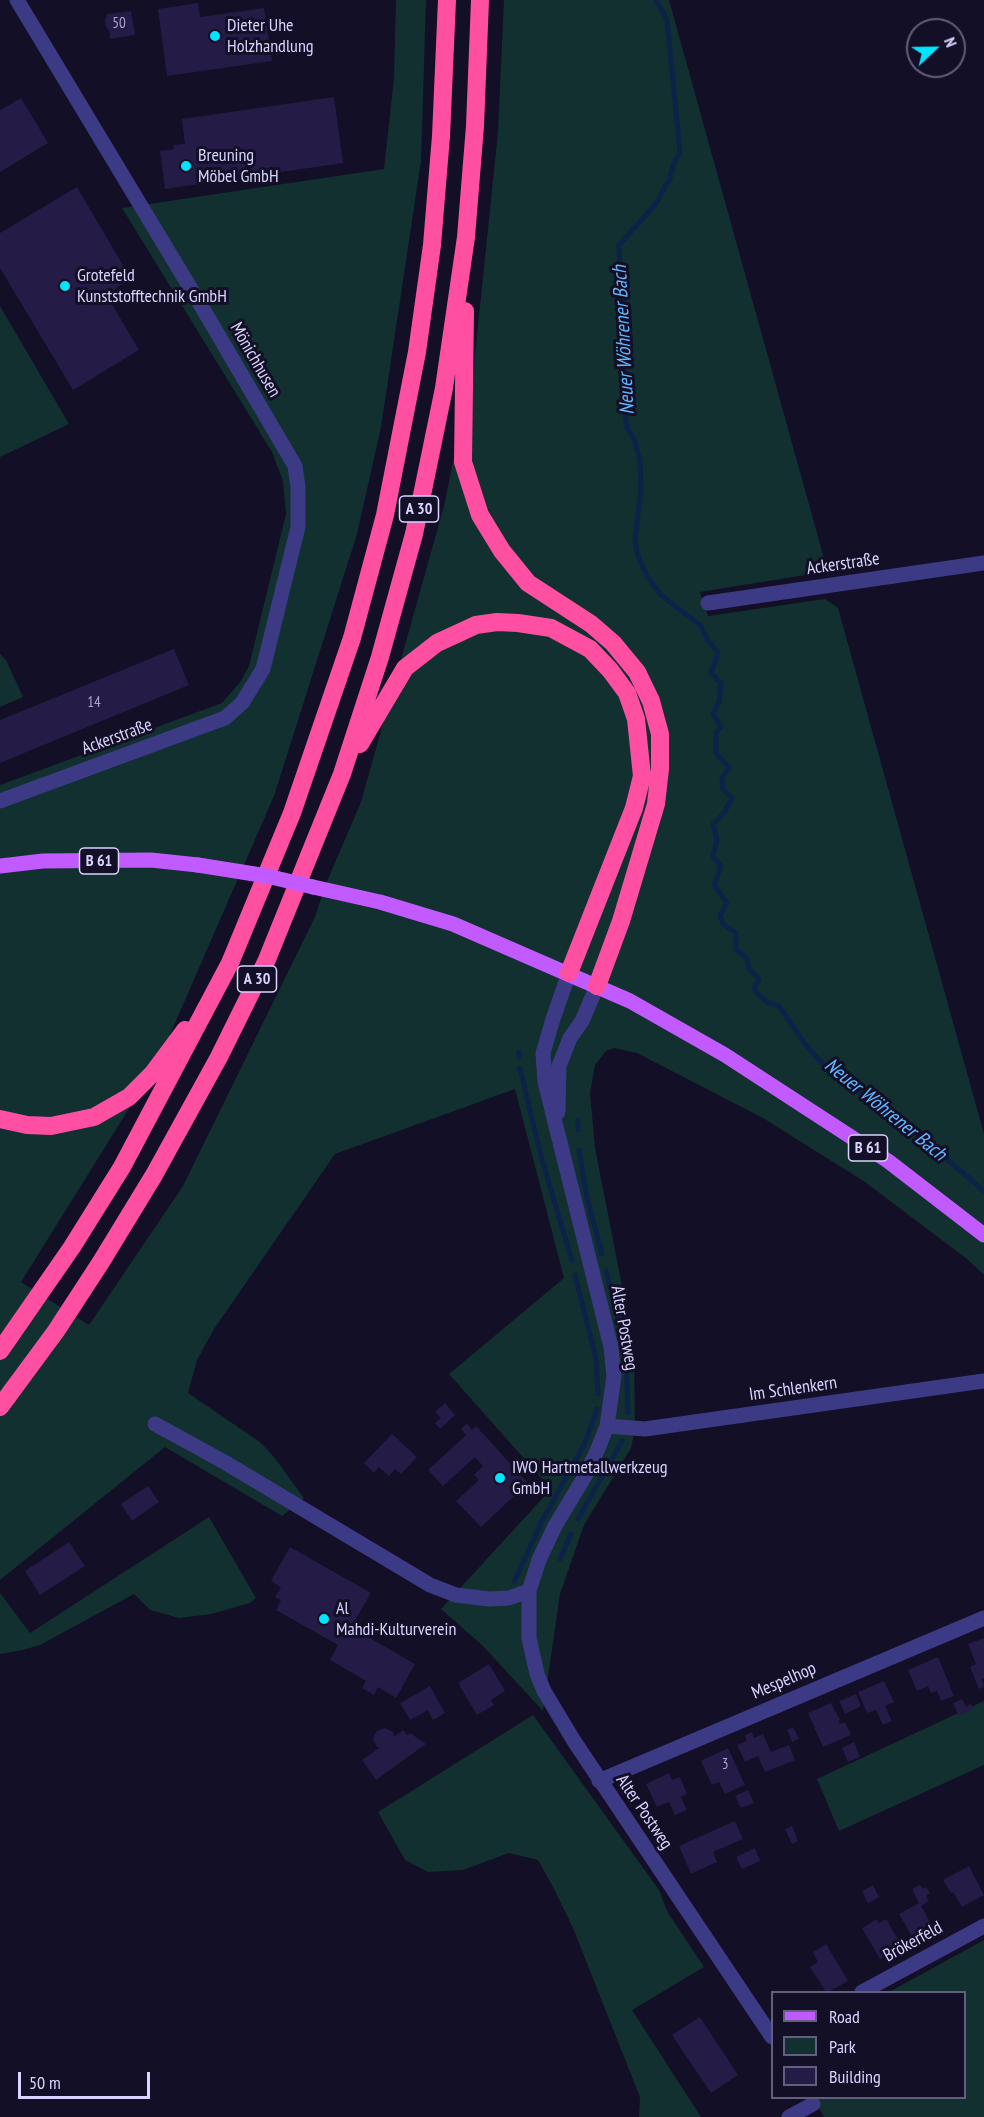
<!DOCTYPE html>
<meta charset="utf-8">
<style>
body{margin:0}
#map{position:relative;width:984px;height:2117px;overflow:hidden;background:#130f26;font-family:"PT Sans Narrow",sans-serif}
canvas{display:block}
.legend{position:absolute;left:771px;top:1991px;width:195px;height:108px;box-sizing:border-box;background:#130f26;border:2px solid #625e7d;margin:0;padding:8px 10px;list-style:none;font-size:18px;color:#d9d4ff}
.legend li{display:flex;align-items:center;gap:12px;height:30px}
.legend b{width:30px;border:2px solid #625e7d}
.north{position:absolute;left:906px;top:18px;width:60px;height:60px;box-sizing:border-box;background:#130f26;border:2px solid #625e7d;border-radius:50%;rotate:68deg;font-size:16px;font-weight:700;line-height:24px;text-align:center;color:#d9d4ff}
.north::after{content:'';display:block;margin:auto;width:21px;height:27px;background:#00e5ff;clip-path:polygon(50% 0,100% 100%,50% 72%,0 100%)}
.scale{position:absolute;left:18px;top:2072px;width:132px;height:27px;box-sizing:border-box;border:3px solid #d9d4ff;border-top:0;padding-left:8px;font-size:18px;line-height:21px;white-space:nowrap;color:#d9d4ff;-webkit-text-stroke:4px #130f26;paint-order:stroke}
</style>
<div id="map">
<canvas width="984" height="2117"></canvas>
<ul class="legend">
<li><b style="height:8px;background:#c25bff"></b>Road</li>
<li><b style="height:16px;background:#12302f"></b>Park</li>
<li><b style="height:16px;background:#241b47"></b>Building</li>
</ul>
<div class="north">N</div>
<div class="scale">50 m</div>
</div>
<script>
const ctx = document.querySelector('canvas').getContext('2d');
ctx.lineJoin = 'round';
function fill(path, color) {
  ctx.fillStyle = color;
  ctx.fill(path, 'evenodd');
}
function shape(rows) {
  const path = new Path2D();
  for (const r of rows) {
    path.moveTo(r[0], r[1]);
    for (let i = 2; i < r.length; i += 2) path.lineTo(r[i], r[i + 1]);
  }
  return path;
}
function strokePath(path, color, width, dash) {
  ctx.strokeStyle = color;
  ctx.lineWidth = width;
  ctx.lineCap = dash ? 'butt' : 'round';
  ctx.setLineDash(dash || []);
  ctx.stroke(path);
}
function write(font, color, halo, rows, align = 'center') {
  ctx.font = font + ' "PT Sans Narrow",sans-serif';
  ctx.lineWidth = 6;
  ctx.setLineDash([]);
  ctx.textBaseline = 'middle';
  ctx.strokeStyle = halo;
  ctx.fillStyle = color;
  for (const [text, x, y, turn = 0] of rows) {
    ctx.save();
    ctx.translate(x, y);
    ctx.rotate((+turn || 0) * Math.PI / 180);
    ctx.textAlign = isNaN(turn) ? turn : align;
    if (halo) ctx.strokeText(text, 0, 0);
    ctx.fillText(text, 0, 0);
    ctx.restore();
  }
}
fill(shape([
 [396,0,426,0,421,161,381,427,357,534,274,796,158,1062,21,1282,89,1325,183,1186,315,917,325,886,361,802,444,506,454,457,472,441,472,384,498,132,504,0,669,0,825,562,818,573,700,592,708,616,825,599,838,608,984,1134,984,1275,967,1259,865,1182,763,1118,637,1053,614,1048,606,1051,595,1065,590,1093,595,1148,634,1347,635,1429,631,1448,584,1525,560,1594,543,1711,483,1646,441,1609,551,1489,449,1374,564,1278,515,1089,335,1154,214,1329,197,1360,188,1393,260,1442,274,1457,304,1498,282,1516,165,1447,0,1580,0,785,222,703,241,681,249,666,286,514,283,481,272,452,122,208,384,169,394,78],
 [0,306,69,424,0,457],
 [0,654,6,660,23,697,0,707],
 [209,1517,256,1598,250,1603,211,1614,179,1618,150,1610,134,1594,40,1645,23,1650,0,1654,0,1593,30,1633],
 [984,1701,984,1765,839,1831,817,1779],
 [533,1715,659,1890,667,1911,704,1967,632,2010,701,2117,639,2117,640,2097,573,1928,553,1887,538,1860,509,1853,463,1870,428,1872,405,1860,378,1812],
 [984,1940,984,2117,824,2117,813,2098,964,2098,964,1992,889,1992]
]), '#12302f');
strokePath(shape([
 [656,0,667,20,680,152,673,165,670,178,655,205,619,245,620,270,627,327,624,380,625,414,627,428,635,441,640,461,641,488,635,540,638,556,647,576,661,595,701,626,707,639,718,653,711,673,721,683,719,702,713,714,721,727,716,733,716,753,729,768,722,778,723,789,732,798,724,813,713,824,717,839,713,856,721,866,714,885,727,903,720,915,723,924,736,933,736,949,747,959,749,969,759,979,754,988,756,992,767,1002,779,1006,805,1044,829,1071,925,1140,984,1191],
 [519,1052,519,1057],
 [520,1068,541,1156,572,1261],
 [578,1120,578,1130],
 [579,1150,587,1198,602,1254],
 [606,1271,626,1349,628,1413],
 [575,1275,596,1358,598,1394],
 [578,1519,622,1441],
 [560,1559,571,1534],
 [514,1582,542,1521,585,1443,597,1409]
]), '#0c2248', 5);
fill(shape([
 [198,3,200,17,264,8,272,61,167,76,158,9],
 [131,11,135,35,110,39,109,30,106,27,105,21,107,14],
 [334,97,343,163,165,189,160,151,174,149,173,145,185,144,182,119],
 [21,98,48,143,0,172,0,110],
 [77,187,131,279,106,294,139,350,73,390,0,268,0,233],
 [174,649,189,685,0,763,0,720],
 [445,1403,455,1415,440,1429,435,1423,441,1418,435,1412],
 [467,1423,472,1430,476,1426,528,1483,481,1527,456,1501,479,1480,474,1475,483,1466,475,1457,443,1486,428,1470,466,1435,461,1429],
 [392,1434,417,1457,401,1474,395,1469,389,1476,379,1467,374,1473,364,1463],
 [148,1486,159,1502,132,1521,121,1504],
 [69,1542,85,1566,40,1595,25,1571],
 [290,1547,371,1593,351,1627,415,1664,396,1698,378,1687,374,1695,362,1688,366,1681,330,1660,338,1645,276,1610,281,1600,275,1597,281,1587,271,1581],
 [984,1638,984,1678,982,1679,984,1687,979,1689,970,1667,976,1664,968,1644],
 [938,1657,954,1696,941,1701,937,1691,931,1693,928,1686,917,1691,908,1670],
 [489,1664,505,1691,491,1700,494,1705,477,1715,458,1683],
 [884,1681,894,1702,885,1706,892,1721,883,1725,876,1710,867,1713,858,1692],
 [430,1686,445,1713,433,1720,428,1710,410,1720,400,1703],
 [856,1694,861,1706,845,1714,839,1701],
 [962,1699,966,1707,971,1704,973,1709,958,1715,953,1703],
 [831,1703,840,1720,838,1721,840,1724,845,1722,851,1735,823,1747,808,1713],
 [793,1727,799,1739,792,1742,787,1730],
 [385,1728,393,1732,394,1737,403,1730,407,1735,410,1733,426,1744,376,1780,362,1760,379,1748,376,1746,373,1739,377,1731],
 [752,1732,754,1738,763,1734,771,1752,789,1745,795,1760,765,1772,758,1756,745,1762,737,1745,747,1741,745,1735],
 [854,1742,860,1757,848,1762,842,1748],
 [728,1748,745,1785,725,1794,719,1782,712,1785,701,1761],
 [669,1773,672,1780,680,1777,687,1794,681,1797,687,1810,675,1815,669,1802,657,1807,646,1784],
 [748,1790,754,1803,741,1808,735,1796],
 [735,1821,743,1839,713,1852,717,1862,691,1874,679,1846],
 [792,1826,798,1841,792,1844,785,1829],
 [755,1848,760,1861,742,1869,736,1857],
 [969,1866,984,1895,962,1907,953,1892,951,1893,943,1880],
 [873,1885,879,1897,868,1903,862,1891],
 [920,1885,923,1889,926,1887,930,1893,926,1896,929,1901,921,1906,933,1927,913,1938,899,1914,919,1903,912,1889],
 [877,1919,879,1923,886,1919,902,1946,880,1959,862,1928],
 [826,1944,848,1981,828,1992,826,1992,810,1967,818,1962,813,1952],
 [700,2017,738,2075,711,2093,672,2035]
]), '#241b47');
strokePath(shape([
 [708,603,984,563],
 [0,801,225,718,242,703,263,669,298,527,298,487,295,466,203,309,17,0],
 [569,973,553,1019,543,1053,545,1082,611,1347,614,1376,607,1426,597,1451,585,1476,555,1526,539,1560,529,1591,529,1638,537,1674,544,1691,574,1741,772,2037],
 [558,1112,559,1066,570,1038,582,1021,597,986],
 [155,1424,226,1463,430,1585,456,1595,489,1599,509,1598,529,1591],
 [607,1426,645,1429,984,1381],
 [599,1781,984,1618],
 [862,1992,984,1926],
 [789,2117,813,2104]
]), '#3d3a85', 15);
strokePath(shape([
 [0,866,43,861,151,860,198,865],
 [313,887,380,902,453,924,630,1001,725,1055,888,1161,984,1235]
]), '#c25bff', 15);
strokePath(shape([
 [465,311,463,462,480,515,502,551,528,583,591,624,613,643,637,672,651,701,660,734,660,769,656,804,621,921,597,986],
 [360,744,405,668,437,643,476,625,497,622,518,623,551,628,590,649,610,670,627,693,636,719,642,776,634,808,569,973],
 [0,1119,27,1125,51,1126,94,1117,129,1097,153,1073,185,1030],
 [0,1351,72,1247,122,1167,230,963,292,813,352,638,385,515,417,352,432,245,441,136,447,0],
 [0,1407,56,1331,101,1262,154,1175,219,1057,266,962,342,774,380,657,414,534,444,388,466,237,475,126,480,0]
]), '#ff4fa3', 18);
strokePath(shape([
 [198,865,267,876,313,887]
]), '#c25bff', 15);
for (const [x, y, r, color] of [
 [215,36,6,"#00e5ff"],
 [186,166,6,"#00e5ff"],
 [65,286,6,"#00e5ff"],
 [500,1478,6,"#00e5ff"],
 [324,1619,6,"#00e5ff"]
]) {
  const dot = new Path2D();
  dot.arc(x, y, r, 0, 2 * Math.PI);
  ctx.fillStyle = color;
  ctx.fill(dot);
  strokePath(dot, '#130f26', 2);
}
write('15px', '#aca6d1', null, [
 ["50",119,24],
 ["14",94,703],
 ["3",725,1765]
]);
for (const [x, y, w] of [
 [419,509,39],
 [99,861,39],
 [257,979,39],
 [868,1148,39]
]) {
  const box = new Path2D();
  box.roundRect(x - w / 2, y - 13, w, 26, 4.5);
  ctx.fillStyle = '#130f26';
  ctx.fill(box);
  strokePath(box, '#d9d4ff', 1.5);
}
write('bold 16px', '#d9d4ff', null, [
 ["A 30",419,509],
 ["B 61",99,861],
 ["A 30",257,979],
 ["B 61",868,1148]
]);
write('18px', '#d9d4ff', '#130f26', [
 ["Dieter Uhe",227,26],
 ["Holzhandlung",227,47],
 ["Breuning",198,156],
 ["Möbel GmbH",198,177],
 ["Grotefeld",77,276],
 ["Kunststofftechnik GmbH",77,297],
 ["IWO Hartmetallwerkzeug",512,1468],
 ["GmbH",512,1489],
 ["Al",336,1609],
 ["Mahdi-Kulturverein",336,1630]
], 'left');
write('18px', '#d9d4ff', '#130f26', [
 ["Mönichhusen",255,360,60],
 ["Ackerstraße",843,564,-8],
 ["Ackerstraße",117,737,-20],
 ["Alter Postweg",624,1328,80],
 ["Im Schlenkern",793,1389,-8],
 ["Mespelhop",784,1681,-23],
 ["Alter Postweg",644,1812,56],
 ["Brökerfeld",913,1942,-29]
]);
write('italic 20px', '#62b6ff', '#130f26', [
 ["Neuer Wöhrener Bach",624,340,-93],
 ["Neuer Wöhrener Bach",885,1110,39]
]);
</script>
